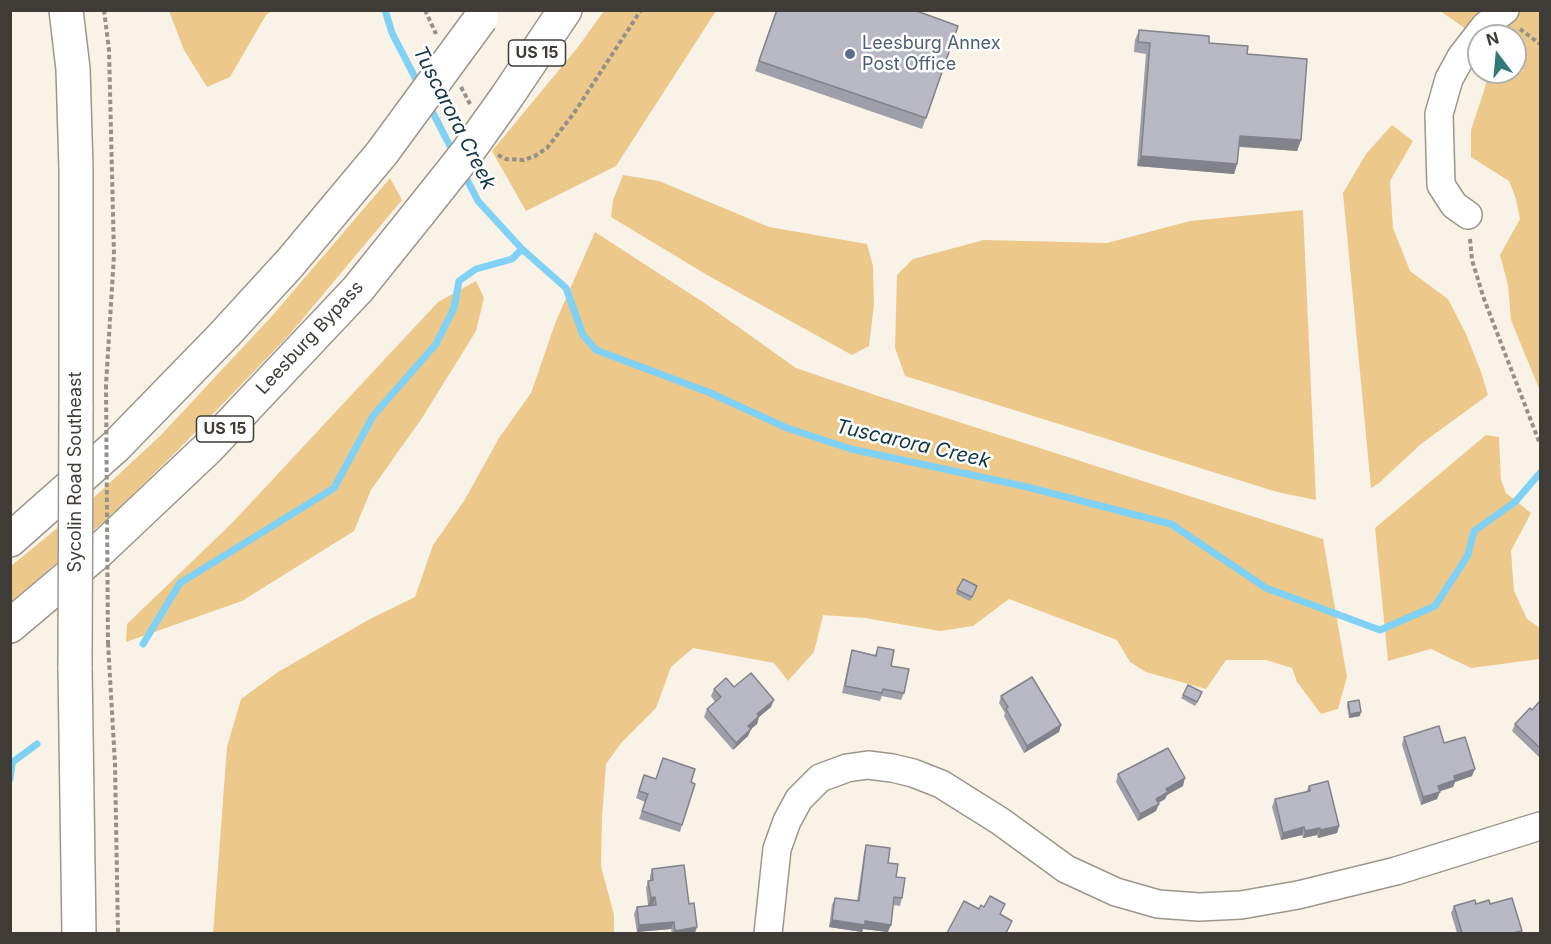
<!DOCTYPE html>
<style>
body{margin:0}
#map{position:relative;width:1551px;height:944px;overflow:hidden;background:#f8f2e7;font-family:Inter,sans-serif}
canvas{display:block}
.frame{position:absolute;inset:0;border:12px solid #3f3c38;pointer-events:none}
.north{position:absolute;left:1467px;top:24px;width:60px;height:60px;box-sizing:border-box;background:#fff;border:2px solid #b2b1af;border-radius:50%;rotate:344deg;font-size:16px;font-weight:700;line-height:24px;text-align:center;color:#3f3c38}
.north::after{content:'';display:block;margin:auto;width:21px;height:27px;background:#307976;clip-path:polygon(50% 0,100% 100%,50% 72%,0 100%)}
</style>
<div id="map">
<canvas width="1551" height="944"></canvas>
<div class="frame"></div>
<div class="north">N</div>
</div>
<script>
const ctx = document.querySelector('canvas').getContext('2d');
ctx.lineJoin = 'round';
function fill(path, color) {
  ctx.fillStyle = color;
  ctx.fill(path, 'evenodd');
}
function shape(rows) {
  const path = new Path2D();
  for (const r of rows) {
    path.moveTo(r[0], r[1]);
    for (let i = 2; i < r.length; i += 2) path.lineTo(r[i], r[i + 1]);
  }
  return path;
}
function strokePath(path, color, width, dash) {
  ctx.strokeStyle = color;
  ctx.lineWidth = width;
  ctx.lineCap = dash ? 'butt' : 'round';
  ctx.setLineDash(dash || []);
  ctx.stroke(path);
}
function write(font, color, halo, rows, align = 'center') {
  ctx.font = font + ' Inter,sans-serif';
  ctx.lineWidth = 5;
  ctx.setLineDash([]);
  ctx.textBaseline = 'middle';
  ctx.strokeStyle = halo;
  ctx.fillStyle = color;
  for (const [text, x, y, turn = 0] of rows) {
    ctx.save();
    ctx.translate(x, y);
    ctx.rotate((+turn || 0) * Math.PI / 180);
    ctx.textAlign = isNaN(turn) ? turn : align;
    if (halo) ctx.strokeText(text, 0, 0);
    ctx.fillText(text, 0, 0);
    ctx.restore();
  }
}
fill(shape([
 [169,11,272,11,266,15,230,77,207,87,184,50],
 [604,11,716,11,616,166,526,211,492,151,578,47],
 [1440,11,1540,11,1540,391,1511,320,1508,285,1500,255,1520,219,1516,199,1509,181,1471,157,1471,130,1490,72,1524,71,1515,64,1515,36,1479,36,1479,38],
 [1392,125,1413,141,1390,181,1393,228,1410,271,1448,299,1466,334,1481,372,1488,395,1421,444,1379,483,1371,488,1343,193,1366,154],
 [623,175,659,181,769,227,867,244,873,266,874,305,869,346,852,355,707,275,611,217,613,200],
 [390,178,402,200,290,334,184,444,118,509,11,603,11,566,88,503,161,435,272,316],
 [1303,210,1316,500,1277,492,905,376,895,348,897,275,913,259,984,240,1107,243,1190,221],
 [595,232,706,304,796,368,881,397,1323,539,1347,677,1338,709,1321,714,1297,682,1292,668,1266,660,1226,660,1206,689,1146,672,1130,662,1117,640,1009,599,973,626,940,631,865,618,823,615,814,652,788,681,774,663,693,648,671,667,656,708,622,742,606,764,602,818,601,866,614,915,614,933,213,934,227,747,241,699,278,672,370,619,415,597,433,545,464,501,499,438,531,393,556,321],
 [476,281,484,298,476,331,422,418,371,490,354,531,242,601,126,642,127,624,233,522,438,302],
 [1486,435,1499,437,1501,480,1506,493,1531,513,1511,551,1514,591,1527,619,1540,628,1540,659,1471,668,1431,649,1388,661,1375,528]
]), '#ecc98b');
strokePath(shape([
 [385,10,392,33,420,87],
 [429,105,454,154],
 [463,172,478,201,522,249,566,288,583,335,596,350,708,392,787,428,851,449,1023,486,1171,524,1266,588,1380,630,1435,606,1468,555,1474,531,1515,502,1540,473],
 [143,644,180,583,334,488,373,416,436,344,454,308,459,281,476,269,512,259,522,249],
 [10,764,37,744],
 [10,779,12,764]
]), '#7fd1f5', 7);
const minor = shape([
 [1468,215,1454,205,1441,185,1439,114,1449,79,1461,57,1485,26,1505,10],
 [768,934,777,849,787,821,799,799,820,778,847,768,868,765,892,768,913,773,941,784,1000,821,1066,869,1116,892,1158,904,1199,907,1241,905,1298,895,1396,871,1540,826]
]);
const major = shape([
 [66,10,73,69,76,169,76,409],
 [75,667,79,934]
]);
const highway = shape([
 [508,95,565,10],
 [10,540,115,447,224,335,290,263,382,153],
 [10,626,99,551,208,448,358,289,419,213]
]);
strokePath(minor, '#9c968c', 30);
strokePath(major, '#9c968c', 36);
strokePath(highway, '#9c968c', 36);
strokePath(shape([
 [104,10,109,50,114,255,106,385],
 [425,10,436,34],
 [1520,29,1540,44],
 [461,87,470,104],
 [498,155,506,159,524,160,535,156,547,148,574,113,641,10],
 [1470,239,1472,260,1484,299,1540,444],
 [108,643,115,764,118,934]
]), '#95918a', 4, [4.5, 3]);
strokePath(minor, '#fff', 27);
strokePath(major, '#fff', 33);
strokePath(highway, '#fff', 33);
const majorBridge = shape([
 [75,667,76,409]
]);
const highwayBridge = shape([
 [382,153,481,18],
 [419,213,466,154,508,95]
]);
strokePath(majorBridge, '#9c968c', 36, []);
strokePath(highwayBridge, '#9c968c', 36, []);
strokePath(shape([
 [106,385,108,643]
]), '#95918a', 4, [4.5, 3]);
strokePath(majorBridge, '#fff', 33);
strokePath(highwayBridge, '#fff', 33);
fill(shape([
 [776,10,958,26,922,129,755,71],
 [1139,30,1209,43,1247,54,1301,140,1297,151,1239,147,1237,164,1234,174,1137,166,1146,54,1134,52,1135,40],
 [977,586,970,601,956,594,957,590],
 [878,647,891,666,904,693,901,700,882,696,880,701,842,693,850,657,852,650,875,655],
 [734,687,771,707,759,717,757,724,751,729,748,736,733,750,704,717,707,709,715,702,711,696,714,689],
 [1183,695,1201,696,1195,706,1181,698],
 [1001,696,1061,725,1059,732,1024,753,1004,716,1005,713,999,703],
 [1540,701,1540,758,1512,731,1515,724,1532,710],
 [1348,702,1360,716,1349,718,1347,706],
 [1404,737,1444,743,1472,776,1455,782,1453,787,1439,791,1437,799,1421,805,1402,745],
 [1118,774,1183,786,1167,795,1165,799,1158,803,1156,811,1138,821,1116,782],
 [644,775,656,779,691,782,682,825,680,832,639,819,645,802,636,798],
 [1309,786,1339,826,1337,833,1318,838,1317,835,1303,838,1302,835,1281,840,1272,807,1275,799,1306,792],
 [866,845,888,863,896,877,902,898,900,906,893,905,888,932,863,929,862,932,829,927,832,905,835,898,857,901,864,853],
 [652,869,689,904,695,933,672,933,671,929,637,932,634,914,637,907,653,905,648,905,646,888,648,881,650,881,650,876],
 [1476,904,1490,904,1521,933,1457,933,1451,913,1454,906]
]), '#9e9fa9');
fill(shape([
 [1240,136,1301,140,1297,151,1236,146],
 [1141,156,1237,164,1234,174,1137,166],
 [774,700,771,707,759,717,757,724,746,733,748,726,757,714],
 [1361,712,1360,716,1349,718,1350,714],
 [1061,725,1059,732,1024,753,1027,746],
 [751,729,748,736,733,750,736,743],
 [1475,769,1472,776,1455,782,1453,787,1435,793,1438,786,1454,776],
 [1185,778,1183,786,1167,795,1165,799,1153,806,1156,799,1166,789],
 [1440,792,1437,799,1421,805,1423,797],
 [1159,804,1156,811,1138,821,1140,814],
 [1339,826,1337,833,1318,838,1320,830],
 [1304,827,1302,835,1281,840,1283,833],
 [1320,828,1317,835,1303,838,1305,831],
 [655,897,653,905,648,905,651,898],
 [832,920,865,921,891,925,888,932,863,929,862,932,829,927],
 [674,922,671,929,637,932,639,925],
 [697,927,695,933,674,933,675,931]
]), '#81828a');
const building = shape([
 [777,10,914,10,958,26,926,118,759,61,777,10],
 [1139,30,1209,36,1209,43,1248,46,1247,54,1307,59,1301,140,1240,136,1237,164,1141,156,1150,43,1138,42,1139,30],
 [963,579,977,586,972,597,957,590,963,579],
 [878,647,894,650,891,666,909,669,904,693,883,689,882,693,845,686,852,650,876,656,878,647],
 [751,673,774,700,757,714,759,716,748,726,751,729,736,743,707,709,721,697,714,689,726,678,734,687,751,673],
 [1032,677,1061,725,1027,746,1006,709,1008,707,1001,696,1032,677],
 [1188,685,1202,692,1197,702,1183,695,1188,685],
 [1359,700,1361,712,1350,714,1348,702,1359,700],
 [1540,701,1540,748,1515,724,1530,708,1532,710,1540,701],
 [1439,726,1444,743,1465,737,1475,769,1454,776,1455,780,1438,786,1440,792,1423,797,1404,737,1439,726],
 [1168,748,1185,778,1166,789,1168,792,1156,799,1159,804,1140,814,1118,774,1168,748],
 [663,758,695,769,691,782,695,784,682,825,642,811,648,794,639,791,644,775,656,779,663,758],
 [1328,781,1339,826,1320,830,1320,828,1305,831,1304,827,1283,833,1275,799,1310,791,1309,786,1328,781],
 [866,845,890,848,888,863,898,864,896,877,905,878,902,898,894,897,891,925,865,921,865,925,832,920,835,898,859,901,866,845],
 [684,865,689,904,694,903,697,927,675,931,674,922,639,925,637,907,656,905,655,897,651,898,648,881,653,880,652,869,684,865],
 [990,896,1005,904,1000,914,1012,921,1006,933,947,933,964,901,979,909,981,905,984,907,990,896],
 [1512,898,1522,931,1513,933,1462,933,1454,906,1475,900,1476,904,1489,900,1490,904,1512,898]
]);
fill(building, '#b8b9c5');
strokePath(building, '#81828a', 1.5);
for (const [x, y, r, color] of [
 [850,54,6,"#5c6f8a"]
]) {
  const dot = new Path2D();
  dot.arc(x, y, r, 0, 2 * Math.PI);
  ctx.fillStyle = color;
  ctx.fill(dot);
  strokePath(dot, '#fff', 2);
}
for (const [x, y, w] of [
 [537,53,57],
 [225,429,57]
]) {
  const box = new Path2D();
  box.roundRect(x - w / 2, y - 13, w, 26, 4.5);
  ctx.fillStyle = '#fff';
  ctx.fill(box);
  strokePath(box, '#3f3c38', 1.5);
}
write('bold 16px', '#3f3c38', null, [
 ["US 15",537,53],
 ["US 15",225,429]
]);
write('18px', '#4e5e75', '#fff', [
 ["Leesburg Annex",862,44],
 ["Post Office",862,65]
], 'left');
write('18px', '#3f3c38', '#fff', [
 ["Leesburg Bypass",310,338,-47],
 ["Sycolin Road Southeast",76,472,-90]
]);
write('italic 20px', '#103645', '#fff', [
 ["Tuscarora Creek",454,118,63],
 ["Tuscarora Creek",913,444,13]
]);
</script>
